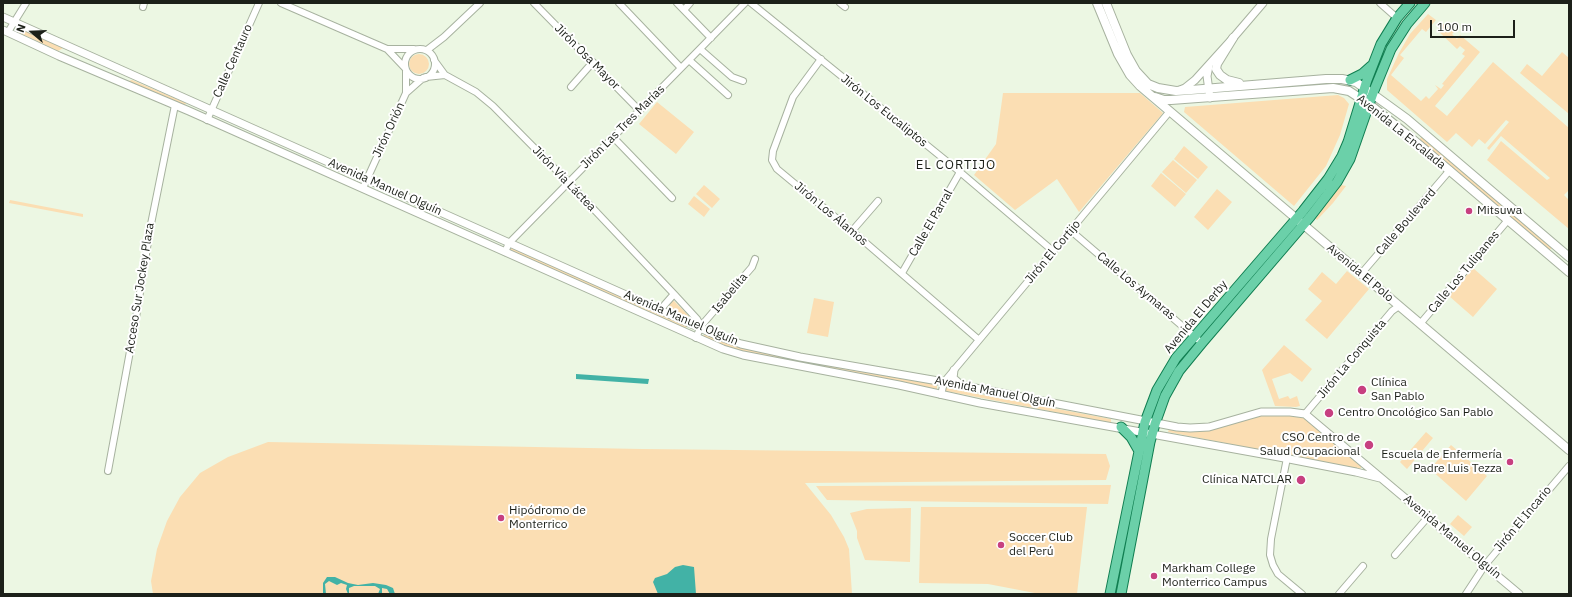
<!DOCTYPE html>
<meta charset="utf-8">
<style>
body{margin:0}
#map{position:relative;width:1572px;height:597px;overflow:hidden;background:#ecf7e3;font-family:"IBM Plex Sans",sans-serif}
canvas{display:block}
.frame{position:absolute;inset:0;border:4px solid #1c2019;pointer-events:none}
.north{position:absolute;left:12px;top:12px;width:40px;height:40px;-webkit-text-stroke:3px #fff;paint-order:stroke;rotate:289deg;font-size:11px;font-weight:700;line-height:16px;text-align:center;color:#1c2019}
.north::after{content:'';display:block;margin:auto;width:14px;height:18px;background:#1c2019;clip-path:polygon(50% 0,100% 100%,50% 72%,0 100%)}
.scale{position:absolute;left:1430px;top:20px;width:85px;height:18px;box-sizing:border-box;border:2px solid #1c2019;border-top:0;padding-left:5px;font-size:12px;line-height:14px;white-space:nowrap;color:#1c2019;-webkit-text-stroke:3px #fff;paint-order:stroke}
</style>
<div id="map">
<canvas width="1572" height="597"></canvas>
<div class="frame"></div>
<div class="north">N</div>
<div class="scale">100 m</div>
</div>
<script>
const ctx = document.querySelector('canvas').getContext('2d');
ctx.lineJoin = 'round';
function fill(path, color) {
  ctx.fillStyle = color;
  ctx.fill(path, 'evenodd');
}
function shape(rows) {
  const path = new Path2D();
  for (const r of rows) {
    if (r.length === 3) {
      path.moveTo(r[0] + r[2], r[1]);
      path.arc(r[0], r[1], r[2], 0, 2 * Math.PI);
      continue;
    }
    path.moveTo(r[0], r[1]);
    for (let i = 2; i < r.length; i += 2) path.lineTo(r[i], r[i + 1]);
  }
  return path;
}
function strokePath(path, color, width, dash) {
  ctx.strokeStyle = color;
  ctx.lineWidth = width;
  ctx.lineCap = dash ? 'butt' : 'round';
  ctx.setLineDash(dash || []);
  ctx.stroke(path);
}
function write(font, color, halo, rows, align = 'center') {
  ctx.font = font + ' "IBM Plex Sans",sans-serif';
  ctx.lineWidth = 4;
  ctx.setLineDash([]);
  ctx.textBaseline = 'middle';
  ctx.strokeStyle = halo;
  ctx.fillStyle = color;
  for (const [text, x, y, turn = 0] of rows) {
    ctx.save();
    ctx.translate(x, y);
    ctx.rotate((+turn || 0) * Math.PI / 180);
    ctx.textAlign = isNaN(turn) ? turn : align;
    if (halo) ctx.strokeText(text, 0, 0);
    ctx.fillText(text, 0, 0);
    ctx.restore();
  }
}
fill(shape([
 [1428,14,1436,20,1426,32,1422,29,1400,55,1404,58,1391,75,1421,101,1426,96,1429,99,1438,89,1435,85,1441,89,1444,85,1442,84,1465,56,1462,54,1465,50,1460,46,1457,49,1437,30,1443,24,1449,28,1454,28,1456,30,1452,34,1457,39,1460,35,1480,52,1435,106,1447,116,1493,62,1569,128,1569,192,1568,191,1564,195,1569,200,1569,229,1487,160,1501,141,1547,180,1550,178,1501,136,1489,150,1487,148,1509,122,1506,120,1485,144,1479,139,1472,147,1456,133,1447,142,1387,90,1387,79,1399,53,1410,34],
 [20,28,63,48,58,51,18,32],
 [1562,52,1569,58,1569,114,1520,73,1527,64,1542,76],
 [419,64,10],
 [132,80,186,103,184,107,128,81],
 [1003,93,1140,93,1163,113,1079,212,1057,179,1015,210,974,175,996,144],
 [1338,95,1344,98,1349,104,1340,135,1326,166,1294,206,1184,112,1185,107],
 [657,102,694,132,676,154,639,124],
 [1422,136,1552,247,1551,249,1548,250,1419,140],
 [1184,146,1208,167,1198,179,1174,159],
 [1173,160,1197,180,1186,193,1162,172],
 [1161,173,1186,194,1175,207,1151,186],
 [704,185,720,199,712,208,696,194],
 [1341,185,1346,186,1333,203,1317,220,1314,217],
 [1217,189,1232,202,1208,230,1194,217],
 [694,196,710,209,704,217,688,204],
 [10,200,83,214,83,217,9,203],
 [512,247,687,326,685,330,509,252],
 [1473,268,1497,289,1473,317,1449,296],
 [1347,271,1369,289,1327,339,1305,320,1322,301,1308,289,1322,272,1336,284],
 [814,298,834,302,828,337,807,333],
 [673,300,690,317,690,320,666,309],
 [706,334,740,347,795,360,794,363,742,353,701,337],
 [1284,345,1312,369,1302,382,1290,373,1272,379,1279,399,1288,396,1290,399,1297,396,1300,406,1296,407,1275,406,1262,370],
 [803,360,937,384,937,390,803,365],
 [946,388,1111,419,1111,423,946,391],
 [1284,414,1303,417,1361,465,1361,468,1359,469,1168,432,1169,429,1184,431,1262,415],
 [1426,432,1433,438,1407,469,1400,462],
 [268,442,642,449,1106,454,1110,466,1106,480,805,483,831,515,844,537,849,549,852,594,153,594,151,581,157,549,167,521,180,497,200,473,228,457],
 [1451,445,1487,476,1466,501,1430,469],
 [1111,485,1108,504,827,500,816,486],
 [921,507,1087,507,1077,594,1040,594,988,584,919,583],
 [911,508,910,562,865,560,857,538,857,531,850,513,867,509],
 [1458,515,1472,527,1464,536,1450,524]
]), '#fbdeb3');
fill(shape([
 [576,374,649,379,648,384,576,379],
 [683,565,694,567,696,594,658,594,653,582,655,578,667,574,675,567],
 [327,577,335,577,348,583,358,585,373,583,386,585,393,588,395,594,390,594,387,589,382,588,382,594,378,594,380,589,375,586,354,586,349,588,349,594,348,594,346,589,347,585,341,583,337,585,329,581,325,584,326,594,323,594,323,583]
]), '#42b2a6');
const minor = shape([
 [281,3,387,49,405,68],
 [534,3,639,110],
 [619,3,681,68],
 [677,3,711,38],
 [751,3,960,172,1053,251],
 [840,3,845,7],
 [1380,3,1397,18],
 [143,7,144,3],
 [684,10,690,3],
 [8,32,26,3],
 [387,49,414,49],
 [700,49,732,77,743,81],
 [420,64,15],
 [427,50,444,37,480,3],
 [821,59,793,97,773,151,772,160,777,169,852,231,979,340],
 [434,60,445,75,476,92,493,106,568,182,674,294,697,319,701,326,696,338],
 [689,60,728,95],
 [426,77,445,75],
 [571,87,593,62],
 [406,93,423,78],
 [207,120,259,3],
 [613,137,672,198],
 [363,188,406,93,406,71],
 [1070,230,1202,343],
 [852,231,878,201],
 [505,252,509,243,513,239,745,3],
 [902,273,960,172],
 [1361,274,1450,170],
 [660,310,674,294],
 [1420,324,1508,220],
 [701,326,752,267,755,259],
 [941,395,944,382,1170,111],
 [1305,414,1392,311,1399,306],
 [1287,458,1271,539,1270,555,1273,565,1278,574,1302,594],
 [108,471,135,324,150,229,175,105],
 [1395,555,1428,517],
 [1339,594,1363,566],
 [1466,594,1485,565,1569,466]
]);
const tertiary = shape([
 [3,17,718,336,741,344,800,357,944,382,1177,427,1190,428,1209,427,1261,412,1290,412,1305,414,1519,594],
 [3,30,59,56,189,111,723,349,743,355,899,385,980,403,1279,457,1356,472,1380,478],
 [1209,66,1207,76,1210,98],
 [1180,90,1185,88,1195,80,1233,38,1263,3],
 [954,370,953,378,961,385]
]);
const secondary = shape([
 [1097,3,1118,54,1130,75,1140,86,1569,450],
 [1106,3,1127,55,1136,71,1148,84,1158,88,1176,91,1191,90,1326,79,1342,79,1356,82,1407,119,1569,257],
 [1233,38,1217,64,1216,69,1220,75,1227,80,1239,83],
 [1155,97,1164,100,1171,100,1333,88,1349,91,1369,104,1410,137,1569,272]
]);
const primary = shape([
 [1350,80,1362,74,1371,66],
 [1121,427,1131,437,1139,451],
 [1110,594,1145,422,1157,390,1176,358,1303,211,1328,179,1342,156,1348,142,1367,80,1381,44,1397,18,1410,3],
 [1121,594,1150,442,1155,424,1165,396,1179,371,1202,343,1310,217,1337,182,1350,159,1373,93,1391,49,1407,24,1425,3]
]);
strokePath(minor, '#a7b29f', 8);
strokePath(tertiary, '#a7b29f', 9);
strokePath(secondary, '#a7b29f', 10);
strokePath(primary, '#107e51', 11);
strokePath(minor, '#fff', 6);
strokePath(tertiary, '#fff', 7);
strokePath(secondary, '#fff', 8);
strokePath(primary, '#6bd0a9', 9);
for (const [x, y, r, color] of [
 [1469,211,4,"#c74080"],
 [1362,390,5,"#c74080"],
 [1329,413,5,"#c74080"],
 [1369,445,5,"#c74080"],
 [1510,462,4,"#c74080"],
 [1301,480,5,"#c74080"],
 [501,518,4,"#c74080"],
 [1001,545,4,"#c74080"],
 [1154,576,4,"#c74080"]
]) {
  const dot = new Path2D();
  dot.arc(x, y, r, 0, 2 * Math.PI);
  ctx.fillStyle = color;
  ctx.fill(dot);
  strokePath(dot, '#fff', 1.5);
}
write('12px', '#1c2019', '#fff', [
 ["Jirón Osa Mayor",587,57,45],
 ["Calle Centauro",233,61,-66],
 ["Jirón Los Eucaliptos",884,111,39],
 ["Jirón Las Tres Marías",623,127,-45],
 ["Jirón Orión",389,130,-65],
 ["Avenida La Encalada",1401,132,39],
 ["Jirón Vía Láctea",564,179,46],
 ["Avenida Manuel Olguín",385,187,24],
 ["Jirón Los Álamos",831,214,40],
 ["Calle Boulevard",1406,222,-49],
 ["Calle El Parral",931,223,-60],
 ["Jirón El Cortijo",1053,252,-50],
 ["Calle Los Tulipanes",1464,272,-50],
 ["Avenida El Polo",1360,273,40],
 ["Calle Los Aymaras",1136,286,40],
 ["Acceso Sur Jockey Plaza",140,288,-81],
 ["Isabelita",730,293,-50],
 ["Avenida El Derby",1196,317,-50],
 ["Avenida Manuel Olguín",681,318,23],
 ["Jirón La Conquista",1352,359,-50],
 ["Avenida Manuel Olguín",995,392,11],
 ["Jirón El Incario",1523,519,-50],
 ["Avenida Manuel Olguín",1452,537,40]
]);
write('12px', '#1c2019', '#fff', [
 ["Mitsuwa",1477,211],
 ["Clínica",1371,383],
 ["San Pablo",1371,397],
 ["Centro Oncológico San Pablo",1338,413],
 ["CSO Centro de",1360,438,"right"],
 ["Salud Ocupacional",1360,452,"right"],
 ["Escuela de Enfermería",1502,455,"right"],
 ["Padre Luis Tezza",1502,469,"right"],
 ["Clínica NATCLAR",1292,480,"right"],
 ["Hipódromo de",509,511],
 ["Monterrico",509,525],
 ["Soccer Club",1009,538],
 ["del Perú",1009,552],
 ["Markham College",1162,569],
 ["Monterrico Campus",1162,583]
], 'left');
ctx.letterSpacing = '1px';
write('13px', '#1c2019', '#fff', [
 ["EL CORTIJO",956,165]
]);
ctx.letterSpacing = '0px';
</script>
